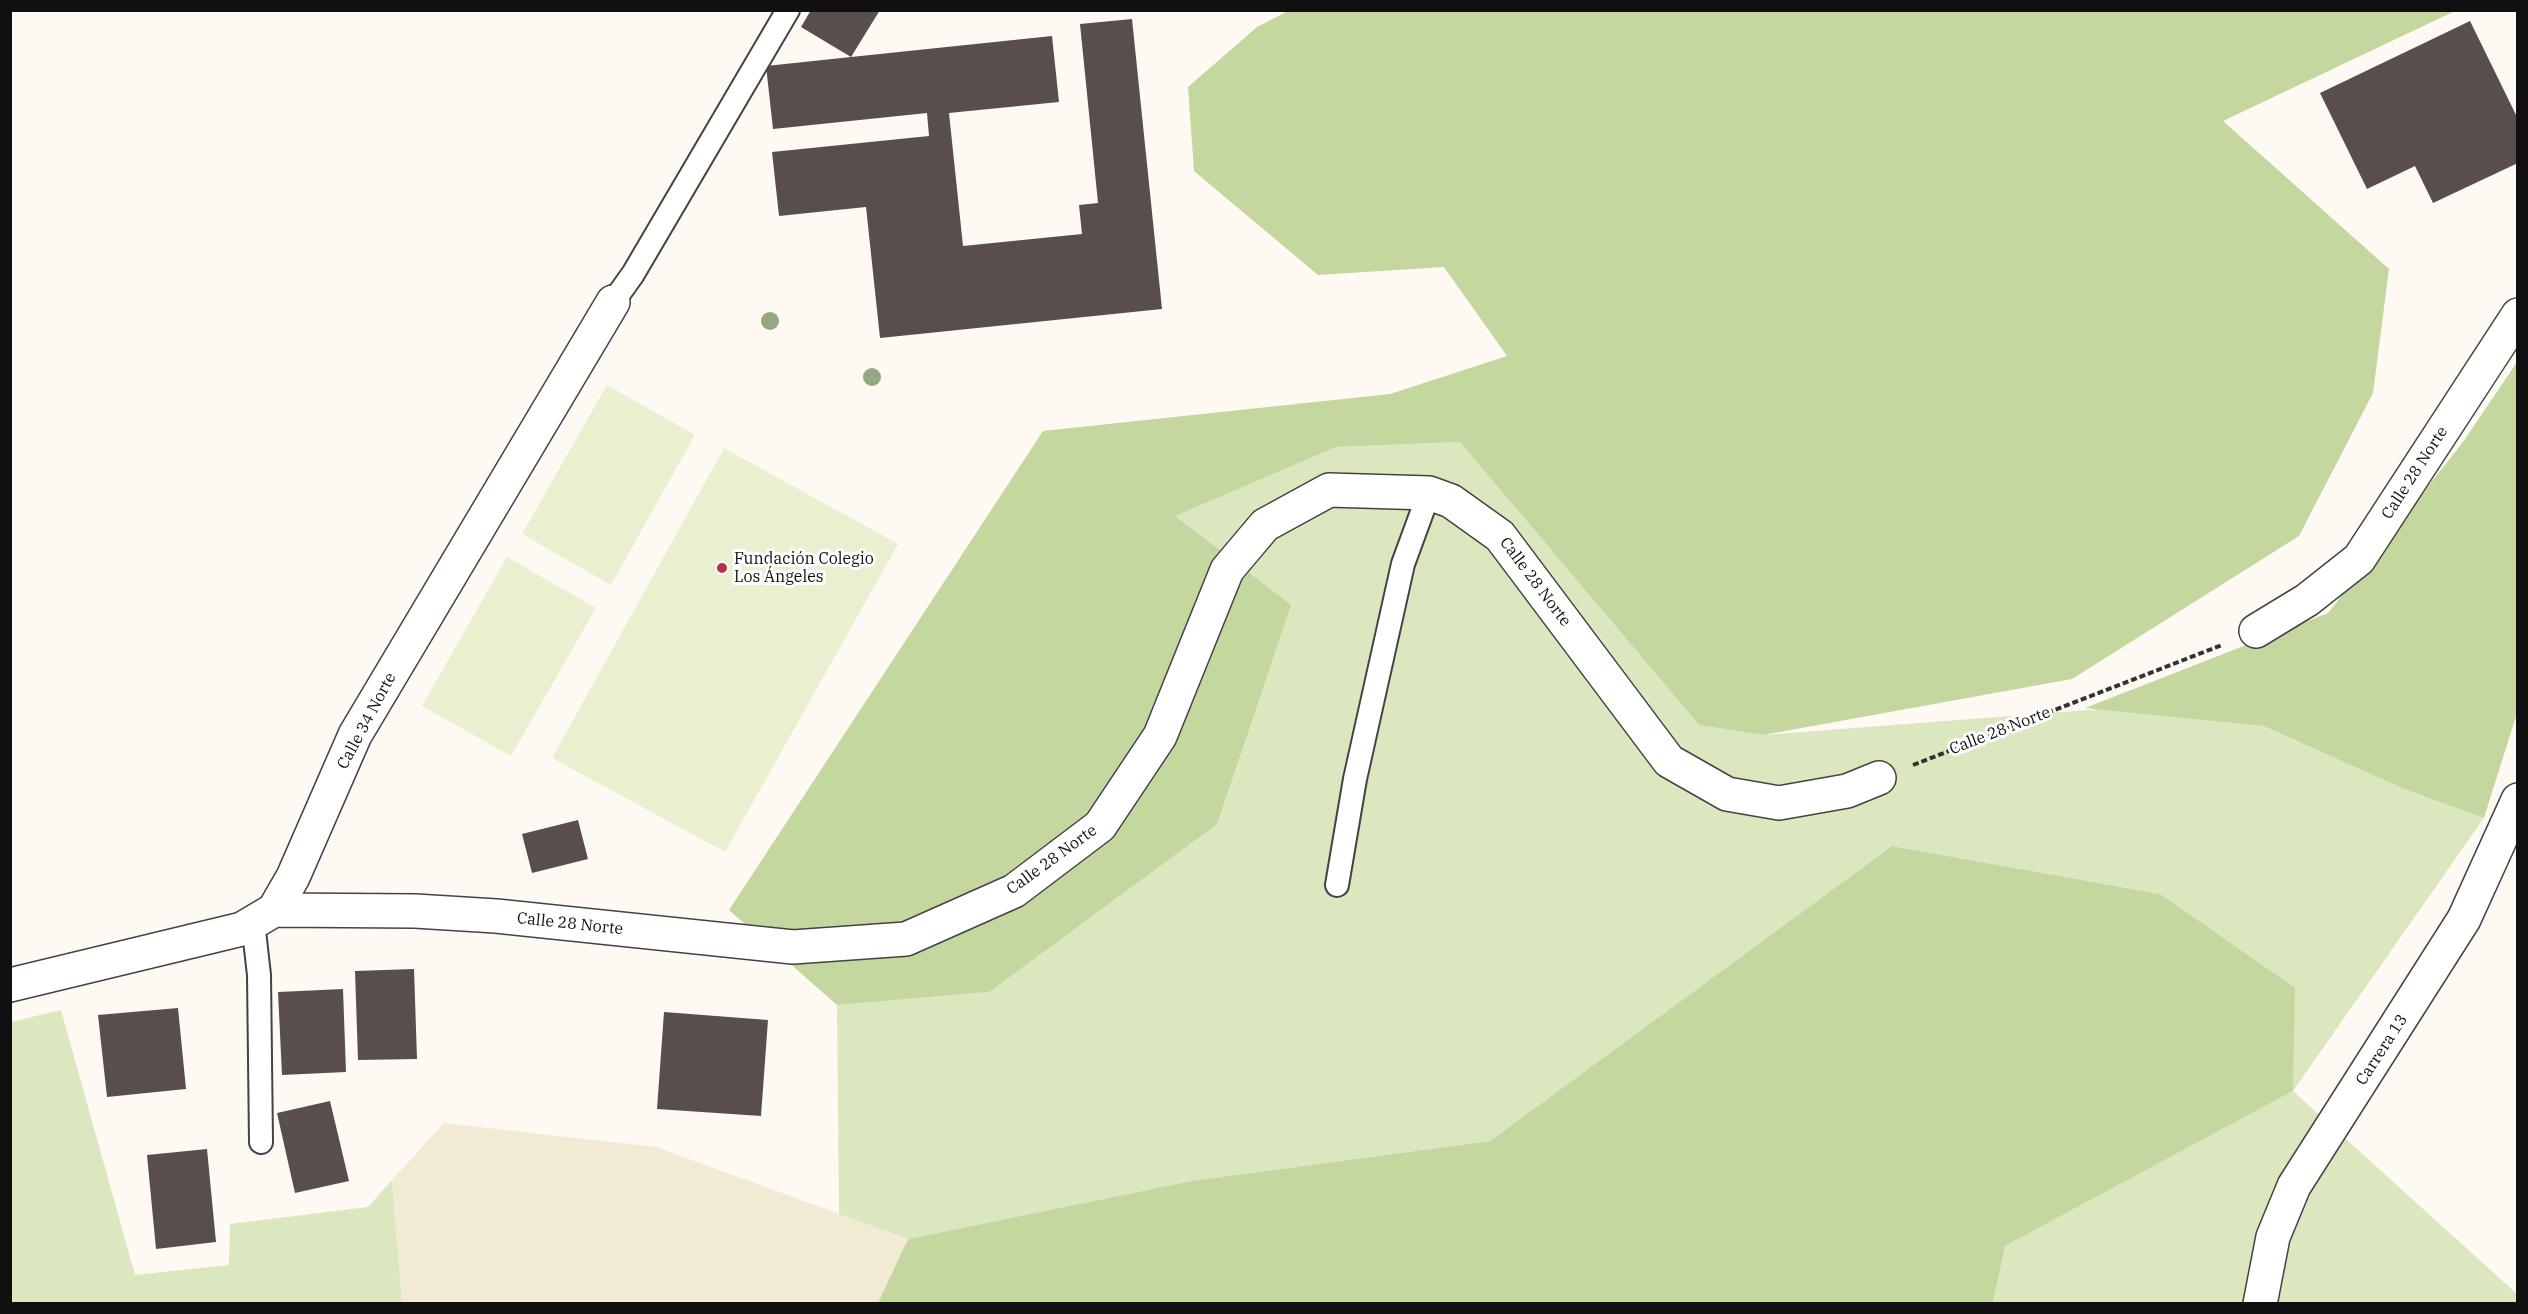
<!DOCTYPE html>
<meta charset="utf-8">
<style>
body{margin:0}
#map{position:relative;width:2528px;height:1314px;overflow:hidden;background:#fefaf3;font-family:"IBM Plex Serif",serif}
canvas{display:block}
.frame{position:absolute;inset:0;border:12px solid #101010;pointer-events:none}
</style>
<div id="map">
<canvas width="2528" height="1314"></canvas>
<div class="frame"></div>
</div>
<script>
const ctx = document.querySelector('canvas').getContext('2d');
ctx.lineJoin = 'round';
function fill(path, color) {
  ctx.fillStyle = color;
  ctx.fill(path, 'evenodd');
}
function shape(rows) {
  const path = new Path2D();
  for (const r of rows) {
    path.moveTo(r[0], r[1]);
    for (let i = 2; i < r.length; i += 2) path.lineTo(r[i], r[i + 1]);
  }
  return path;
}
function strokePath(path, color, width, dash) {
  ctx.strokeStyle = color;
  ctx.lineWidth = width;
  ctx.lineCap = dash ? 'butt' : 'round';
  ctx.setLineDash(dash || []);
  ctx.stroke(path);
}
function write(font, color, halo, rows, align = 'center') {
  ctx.font = font + ' "IBM Plex Serif",serif';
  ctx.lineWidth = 6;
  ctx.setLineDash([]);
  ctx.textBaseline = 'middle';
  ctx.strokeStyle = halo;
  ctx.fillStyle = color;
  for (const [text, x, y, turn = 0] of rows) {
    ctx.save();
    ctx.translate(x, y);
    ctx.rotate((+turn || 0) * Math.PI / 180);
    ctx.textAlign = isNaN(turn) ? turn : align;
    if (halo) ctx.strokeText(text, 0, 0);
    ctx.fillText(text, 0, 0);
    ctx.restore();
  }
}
fill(shape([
 [444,1123,656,1147,908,1239,878,1303,402,1303,392,1180]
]), '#f3ead4');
fill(shape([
 [1460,442,1699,725,1763,735,2101,709,2262,726,2404,789,2484,818,2293,1091,2517,1294,2516,1304,1993,1303,2005,1246,2293,1091,2160,894,1892,846,1490,1141,1191,1181,908,1239,839,1214,837,1005,989,992,1174,516,1336,447],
 [61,1010,135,1275,229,1265,230,1224,368,1207,392,1180,402,1303,11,1303,11,1022]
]), '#dbe7be');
fill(shape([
 [1288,11,2455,11,2223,121,2389,269,2373,393,2299,536,2072,679,1763,735,1699,725,1460,442,1336,447,1175,516,1291,605,1217,824,989,992,837,1005,729,910,1043,431,1390,394,1507,356,1444,267,1318,275,1194,171,1188,87,1257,27],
 [2517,362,2517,713,2484,818,2404,789,2263,726,2085,708,2328,613,2463,442],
 [1892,846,2160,894,2295,988,2293,1091,2005,1246,1993,1303,878,1303,908,1239,1191,1181,1490,1141]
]), '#c3d79f');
fill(shape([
 [607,385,695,435,611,585,522,534],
 [724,448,898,544,725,852,552,758],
 [507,557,596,608,511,756,422,706]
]), '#eaefcf');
fill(shape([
 [811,10,880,10,851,57,1052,36,1059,102,949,113,963,246,1082,234,1079,205,1098,203,1080,24,1132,19,1162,309,880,338,866,207,779,216,772,152,929,136,927,113,773,129,766,66,851,57,801,27],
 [2470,21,2518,119,2518,163,2433,203,2415,166,2367,189,2320,93],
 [578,820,588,859,532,873,522,834],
 [414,969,417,1059,358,1060,355,971],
 [343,989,346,1072,282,1075,278,992],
 [178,1008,186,1089,107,1097,98,1015],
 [664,1012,768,1020,761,1116,657,1109],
 [330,1101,349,1181,295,1193,277,1113],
 [207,1149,216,1242,156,1249,147,1155]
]), '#584f4d');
const service = shape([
 [613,302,633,274,788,10],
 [1337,885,1355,779,1403,564,1429,493],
 [253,922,259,975,261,1142]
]);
const minor = shape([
 [2256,631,2307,600,2359,559,2518,315],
 [274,910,415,911,496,916,793,947,906,939,1014,891,1100,826,1160,736,1227,570,1265,525,1329,490,1429,493,1451,501,1500,536,1669,761,1727,794,1779,803,1847,791,1879,778],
 [10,985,242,929,274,910,293,877,355,735,613,302],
 [2260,1304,2273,1237,2294,1186,2464,919,2518,800]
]);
strokePath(service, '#434343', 26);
strokePath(minor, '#434343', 36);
strokePath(shape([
 [1913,765,2222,645]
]), '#323232', 4, [6, 3]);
strokePath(service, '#fff', 22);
strokePath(minor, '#fff', 33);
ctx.fillStyle = '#94a881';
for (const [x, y] of [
 [770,321],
 [872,377]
]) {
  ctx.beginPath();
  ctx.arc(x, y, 9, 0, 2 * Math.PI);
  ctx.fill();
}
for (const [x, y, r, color] of [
 [722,568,6,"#b63151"]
]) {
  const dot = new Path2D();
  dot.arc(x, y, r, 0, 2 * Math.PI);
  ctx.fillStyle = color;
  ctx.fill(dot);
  strokePath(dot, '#fff', 2);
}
write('16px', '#101010', '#fff', [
 ["Calle 28 Norte",2415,473,-57],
 ["Calle 28 Norte",1535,582,53],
 ["Calle 34 Norte",367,721,-62],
 ["Calle 28 Norte",2000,731,-21],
 ["Calle 28 Norte",1052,860,-36],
 ["Calle 28 Norte",570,924,6],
 ["Carrera 13",2382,1050,-57]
]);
write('16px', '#101010', '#fff', [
 ["Fundación Colegio",734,559],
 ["Los Ángeles",734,577]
], 'left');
</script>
